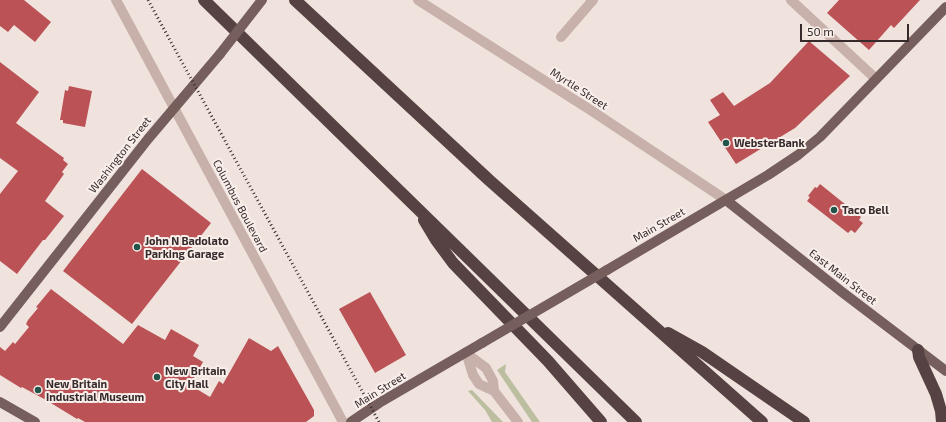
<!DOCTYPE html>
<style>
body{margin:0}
#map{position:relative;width:946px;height:422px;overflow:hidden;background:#f0e3de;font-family:"Exo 2",sans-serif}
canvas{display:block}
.scale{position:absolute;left:800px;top:24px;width:109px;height:18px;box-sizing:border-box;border:2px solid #362a2a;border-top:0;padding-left:5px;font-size:12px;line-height:14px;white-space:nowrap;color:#362a2a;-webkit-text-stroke:3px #f8eeea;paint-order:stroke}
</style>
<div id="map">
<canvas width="946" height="422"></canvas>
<div class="scale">50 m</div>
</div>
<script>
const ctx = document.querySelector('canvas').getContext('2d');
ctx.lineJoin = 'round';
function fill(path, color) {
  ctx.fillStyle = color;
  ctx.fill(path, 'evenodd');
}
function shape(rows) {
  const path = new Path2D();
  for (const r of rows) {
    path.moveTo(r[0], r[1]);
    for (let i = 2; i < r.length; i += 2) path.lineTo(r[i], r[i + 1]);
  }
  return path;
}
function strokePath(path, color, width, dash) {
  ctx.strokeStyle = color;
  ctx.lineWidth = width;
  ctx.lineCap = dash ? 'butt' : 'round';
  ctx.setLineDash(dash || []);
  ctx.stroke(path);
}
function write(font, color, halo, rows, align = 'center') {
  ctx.font = font + ' "Exo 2",sans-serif';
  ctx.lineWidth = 4;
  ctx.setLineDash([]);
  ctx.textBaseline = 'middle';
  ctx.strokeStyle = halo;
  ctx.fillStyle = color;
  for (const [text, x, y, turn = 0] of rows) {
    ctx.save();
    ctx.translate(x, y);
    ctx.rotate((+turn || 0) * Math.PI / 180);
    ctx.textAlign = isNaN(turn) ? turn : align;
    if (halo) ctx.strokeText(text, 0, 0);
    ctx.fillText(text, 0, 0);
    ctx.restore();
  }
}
fill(shape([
 [506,364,505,372,540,422,532,422,497,370],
 [472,390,502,421,503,422,492,422,485,410,468,391]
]), '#bcbea0');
fill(shape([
 [0,0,24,0,51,22,35,42,14,25,8,32,0,26],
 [839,0,920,0,894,28,891,25,869,50,827,13],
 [809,41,850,76,795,128,736,164,708,122,720,115,710,100,723,92,734,106,770,83],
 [0,62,39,92,16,123,64,158,63,160,68,164,62,172,64,174,45,201,64,216,45,240,43,240,17,274,0,261,0,194,18,171,0,158],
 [69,86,92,91,85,127,63,123,63,120,60,120,65,90,68,91],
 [142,169,211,223,132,324,63,271],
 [820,184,861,217,859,220,863,223,855,233,851,230,848,233,807,201,810,197,808,196,815,187,817,188],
 [51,289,123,344,138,325,165,340,171,329,199,345,193,356,203,362,190,385,210,397,219,381,223,384,249,338,271,351,278,346,314,410,314,416,306,422,85,422,78,418,77,419,46,400,22,387,21,388,0,375,0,347,5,351,13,342,15,344,29,327,26,324,28,320,38,308,36,307],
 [370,292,406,355,375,373,339,309]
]), '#bb5255');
strokePath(shape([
 [116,0,343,422],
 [418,0,592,111,726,200],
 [791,0,876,79],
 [561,37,593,0],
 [466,352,473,375,479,384,494,391,518,422],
 [466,353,486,368,493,381,494,391]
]), '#c8b0ab', 10);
strokePath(shape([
 [726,200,842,292,946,371],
 [607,270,768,175,798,155,820,137,946,7],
 [0,327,148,139,220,54],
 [0,402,35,422],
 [351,422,379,403,482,343]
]), '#765e5c', 10);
strokePath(shape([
 [204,0,636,422],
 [295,0,489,180,762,422],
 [424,220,436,240,453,263,548,361,601,422],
 [668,333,702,352,804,422],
 [918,350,919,357,936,394,941,411,942,422]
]), '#564242', 12);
strokePath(shape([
 [148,0,379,422]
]), '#362a2a', 3, [1, 3]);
strokePath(shape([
 [220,54,262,0],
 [482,343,607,270]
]), '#765e5c', 10);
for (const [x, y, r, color] of [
 [726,143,4,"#23544a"],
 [834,210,4,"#23544a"],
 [137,247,4,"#23544a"],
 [157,377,4,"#23544a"],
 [38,390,4,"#23544a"]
]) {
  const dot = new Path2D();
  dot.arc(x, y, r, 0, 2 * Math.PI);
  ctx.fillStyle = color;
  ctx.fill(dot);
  strokePath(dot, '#f8eeea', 1.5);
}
write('11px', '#362a2a', '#f8eeea', [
 ["Myrtle Street",579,89,33],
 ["Washington Street",120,155,-52],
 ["Columbus Boulevard",240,206,62],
 ["Main Street",659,225,-30],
 ["East Main Street",843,277,38],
 ["Main Street",380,390,-32]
]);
write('bold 11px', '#362a2a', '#f8eeea', [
 ["WebsterBank",734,143],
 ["Taco Bell",842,210],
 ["John N Badolato",145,241],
 ["Parking Garage",145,254],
 ["New Britain",165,371],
 ["City Hall",165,384],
 ["New Britain",46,384],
 ["Industrial Museum",46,397]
], 'left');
</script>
